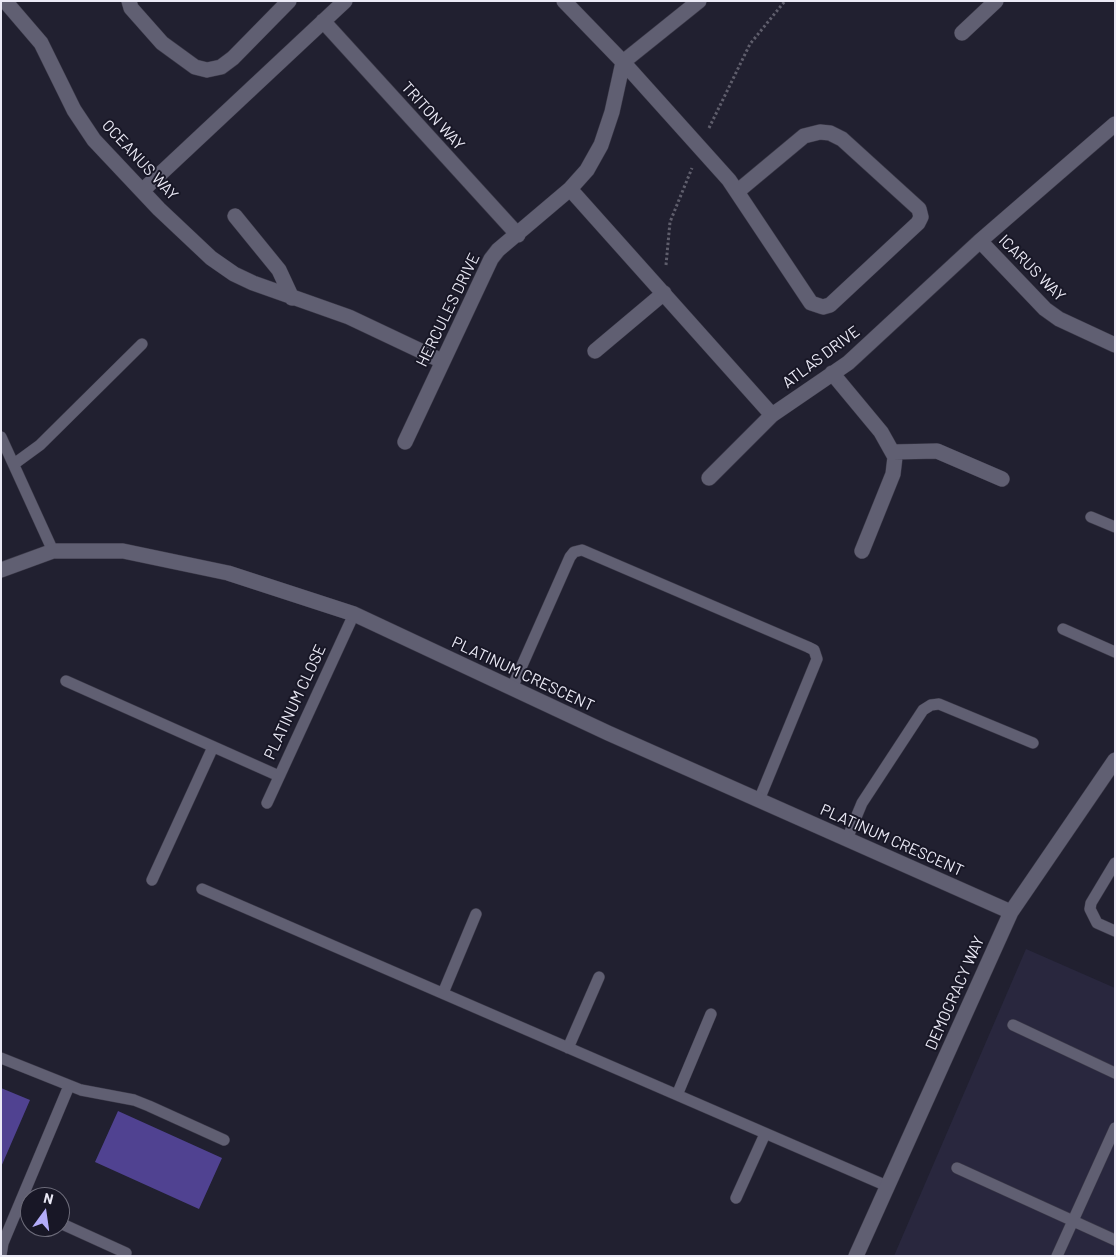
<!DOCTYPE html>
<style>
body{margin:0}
#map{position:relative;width:1116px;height:1257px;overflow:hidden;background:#212030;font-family:Barlow,sans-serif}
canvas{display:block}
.frame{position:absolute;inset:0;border:2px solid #ebeaf6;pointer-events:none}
.north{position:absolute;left:20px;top:1187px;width:50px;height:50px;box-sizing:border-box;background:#181726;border:1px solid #6c6b79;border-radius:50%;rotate:14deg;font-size:14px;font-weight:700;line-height:20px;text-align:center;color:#ebeaf6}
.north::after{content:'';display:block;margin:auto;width:18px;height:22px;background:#b3acf9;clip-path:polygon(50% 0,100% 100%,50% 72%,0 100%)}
</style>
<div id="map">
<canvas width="1116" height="1257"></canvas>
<div class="frame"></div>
<div class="north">N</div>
</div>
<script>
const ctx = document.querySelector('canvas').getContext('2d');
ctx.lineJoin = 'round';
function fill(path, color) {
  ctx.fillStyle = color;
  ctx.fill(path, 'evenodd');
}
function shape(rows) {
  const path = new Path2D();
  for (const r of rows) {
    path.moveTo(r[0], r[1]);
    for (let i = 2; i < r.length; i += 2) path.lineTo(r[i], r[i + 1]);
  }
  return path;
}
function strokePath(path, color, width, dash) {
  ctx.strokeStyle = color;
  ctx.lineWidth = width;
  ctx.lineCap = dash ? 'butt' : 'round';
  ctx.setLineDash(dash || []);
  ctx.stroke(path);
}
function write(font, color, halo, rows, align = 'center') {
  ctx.font = font + ' Barlow,sans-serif';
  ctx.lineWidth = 4;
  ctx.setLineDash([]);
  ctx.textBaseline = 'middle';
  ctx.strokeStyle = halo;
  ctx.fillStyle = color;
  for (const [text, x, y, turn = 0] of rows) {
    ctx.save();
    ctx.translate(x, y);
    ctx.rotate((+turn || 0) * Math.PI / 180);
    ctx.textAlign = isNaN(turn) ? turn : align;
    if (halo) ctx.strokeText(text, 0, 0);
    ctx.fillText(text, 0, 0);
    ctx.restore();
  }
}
fill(shape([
 [1026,949,1115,988,1115,1256,894,1256]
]), '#29273e');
fill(shape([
 [1,1088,30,1100,1,1167],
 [118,1111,222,1158,199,1209,95,1162]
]), '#504291');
const service = shape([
 [1,437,53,551],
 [14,464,40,445,142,344],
 [1091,517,1115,527],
 [1063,629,1115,652],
 [66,681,279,776],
 [512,688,570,557,574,552,582,550,808,647,814,650,817,659,759,800],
 [267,803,354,614],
 [847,839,862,803,923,710,931,705,939,704,1033,743],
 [1115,863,1091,903,1090,909,1097,923,1115,931],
 [152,880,213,747],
 [202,889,887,1186],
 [443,993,476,914],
 [1013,1025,1115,1073],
 [568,1048,599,977],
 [1,1058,81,1090,134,1100,149,1106,224,1140],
 [677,1095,711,1014],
 [957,1168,1115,1240],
 [736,1198,765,1134],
 [60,1223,126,1253],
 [1,1255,3,1243,69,1086],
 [1057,1256,1115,1128]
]);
const minor = shape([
 [5,1,41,43,74,110,94,140,159,209,211,258,234,274,253,283,349,317,442,361],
 [129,1,131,8,162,43,195,67,207,70,221,67,233,58,289,1],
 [564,1,623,62,729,180,811,303,823,307,830,305,918,223,921,217,919,209,842,139,830,133,820,132,804,136,738,191],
 [323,21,518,235],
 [962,33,996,1],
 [570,189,772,415],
 [142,191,345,1],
 [235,216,279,270,292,298],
 [980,241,1045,309,1059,319,1115,345],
 [595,351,664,293],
 [832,373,881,432,895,457,893,474,862,551],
 [405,442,491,259,498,250,570,189,587,170,601,145,612,112,623,62,699,1],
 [893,452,937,451,1002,479],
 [709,478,772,415,848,363,980,241,1115,124],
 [1,570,53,551,123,551,228,573,354,614,608,733,1011,912],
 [856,1256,1011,912,1115,760]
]);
strokePath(service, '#3c3a49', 12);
strokePath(minor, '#3c3a49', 16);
strokePath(shape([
 [709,128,750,44,785,1],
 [666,265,670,222,692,168]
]), '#5f5e6c', 3, [2.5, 2.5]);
strokePath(service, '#605f72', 11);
strokePath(minor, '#605f72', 15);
write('16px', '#ebeaf6', '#181726', [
 ["TRITON WAY",433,116,48],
 ["OCEANUS WAY",140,160,47],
 ["ICARUS WAY",1032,268,45],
 ["HERCULES DRIVE",448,310,-64],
 ["ATLAS DRIVE",821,357,-37],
 ["PLATINUM CRESCENT",523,674,25],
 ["PLATINUM CLOSE",295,702,-65],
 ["PLATINUM CRESCENT",892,840,24],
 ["DEMOCRACY WAY",955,993,-66]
]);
</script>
